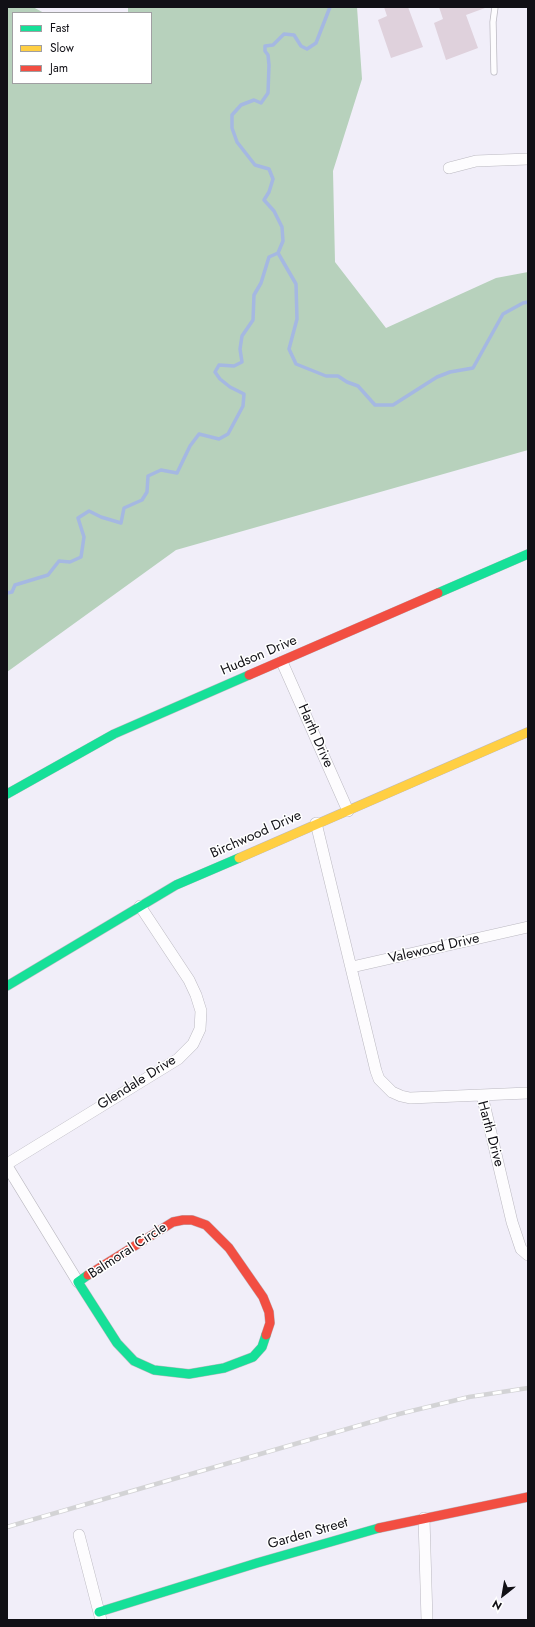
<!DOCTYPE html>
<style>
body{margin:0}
#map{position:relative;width:535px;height:1627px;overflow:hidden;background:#f1eef9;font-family:Jost,sans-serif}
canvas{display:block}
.frame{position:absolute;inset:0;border:8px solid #111016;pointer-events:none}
.legend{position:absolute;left:12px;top:12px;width:140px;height:72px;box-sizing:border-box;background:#fff;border:1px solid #a09fa2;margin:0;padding:5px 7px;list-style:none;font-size:12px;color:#111016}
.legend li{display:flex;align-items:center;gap:8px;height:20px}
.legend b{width:20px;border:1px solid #a09fa2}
.north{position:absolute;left:483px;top:1575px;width:40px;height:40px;-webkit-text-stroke:3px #fff;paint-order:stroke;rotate:211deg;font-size:11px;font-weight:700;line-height:16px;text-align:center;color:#111016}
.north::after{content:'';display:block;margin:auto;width:14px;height:18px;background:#111016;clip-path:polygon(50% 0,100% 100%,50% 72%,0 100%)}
</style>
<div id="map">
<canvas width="535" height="1627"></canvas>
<div class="frame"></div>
<ul class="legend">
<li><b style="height:5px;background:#16e098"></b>Fast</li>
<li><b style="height:5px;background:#ffcf43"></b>Slow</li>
<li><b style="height:5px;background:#f24e42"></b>Jam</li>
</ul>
<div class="north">N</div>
</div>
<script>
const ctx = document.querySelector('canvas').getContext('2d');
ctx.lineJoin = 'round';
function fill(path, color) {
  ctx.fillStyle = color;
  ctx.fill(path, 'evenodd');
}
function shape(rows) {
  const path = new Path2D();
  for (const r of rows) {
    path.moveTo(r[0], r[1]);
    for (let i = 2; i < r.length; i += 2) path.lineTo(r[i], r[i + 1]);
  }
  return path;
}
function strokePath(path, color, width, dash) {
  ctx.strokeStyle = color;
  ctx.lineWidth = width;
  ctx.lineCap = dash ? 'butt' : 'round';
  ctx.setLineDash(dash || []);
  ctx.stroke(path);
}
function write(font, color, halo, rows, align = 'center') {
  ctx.font = font + ' Jost,sans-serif';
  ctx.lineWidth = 3;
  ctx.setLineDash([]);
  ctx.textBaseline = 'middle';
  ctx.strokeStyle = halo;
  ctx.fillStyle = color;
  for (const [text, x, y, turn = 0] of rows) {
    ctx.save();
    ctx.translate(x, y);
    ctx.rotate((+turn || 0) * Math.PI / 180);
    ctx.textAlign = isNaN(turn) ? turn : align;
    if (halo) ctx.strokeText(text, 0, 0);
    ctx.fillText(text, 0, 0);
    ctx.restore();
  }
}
fill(shape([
 [7,7,33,7,44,13,13,13,13,83,151,83,151,13,128,13,128,7,357,7,362,79,333,171,335,262,386,328,496,278,528,272,528,450,176,550,7,672]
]), '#b7d1bc');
strokePath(shape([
 [278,253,296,284,297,319,289,349,296,364,326,376,338,376,347,382,358,386,375,405,393,405,437,377,450,372,473,368,503,314,523,303,528,302],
 [7,593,12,592,15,585,48,575,59,561,70,562,81,557,84,537,78,518,89,511,101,517,121,523,124,508,142,500,147,492,148,476,161,470,177,473,190,446,199,434,219,439,228,434,243,406,244,394,230,387,220,379,215,372,219,365,234,366,242,362,240,349,242,336,253,320,254,295,261,283,269,257,278,253,283,241,282,227,274,211,264,200,269,192,273,179,269,169,255,165,237,142,232,128,232,115,241,105,254,100,261,103,268,93,269,65,268,55,265,51,265,46,273,45,284,34,294,35,301,46,307,49,316,43,330,7]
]), '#a5b8e2', 3.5);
fill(shape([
 [384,7,408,7,423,47,391,58,378,20,387,16],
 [439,7,485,7,485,8,466,15,478,48,446,60,434,23,443,19]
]), '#dfd1dc');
const lane = shape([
 [494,72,493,22,495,7]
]);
const street = shape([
 [449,168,476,161,528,159],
 [282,662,348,811],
 [316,823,376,1071,379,1079,392,1092,401,1096,410,1098,528,1093],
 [352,967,528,927],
 [482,1095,512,1222,521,1249,528,1255],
 [7,1164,178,1059,193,1044,200,1029,201,1011,196,995,189,980,140,906],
 [7,1166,78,1282],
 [424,1518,427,1620],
 [79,1535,101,1620]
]);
const fast = shape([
 [438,593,528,554],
 [7,794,114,734,249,675],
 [7,986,176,885,239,858],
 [88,1275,78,1282,117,1343,134,1361,154,1370,189,1374,224,1368,253,1357,262,1347,266,1335],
 [99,1612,257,1563,379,1528]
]);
const slow = shape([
 [239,858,528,732]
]);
const jam = shape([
 [249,675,438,593],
 [183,1220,192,1220,206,1225,229,1248,263,1297,269,1312,270,1323,266,1335],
 [88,1275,173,1222,183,1220],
 [379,1528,528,1497]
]);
strokePath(lane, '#bbb9c1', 7);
strokePath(street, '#bbb9c1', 12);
strokePath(fast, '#bbb9c1', 10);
strokePath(slow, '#bbb9c1', 10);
strokePath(jam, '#bbb9c1', 10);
strokePath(lane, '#fdfcfe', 5.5);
strokePath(street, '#fdfcfe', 11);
strokePath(fast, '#16e098', 9);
strokePath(slow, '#ffcf43', 9);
strokePath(jam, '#f24e42', 9);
const rail = shape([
 [7,1527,399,1414,469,1397,528,1388]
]);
strokePath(rail, '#d3d3d5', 4.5);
strokePath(rail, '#fff', 3, [9]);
write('14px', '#111016', '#fff', [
 ["Hudson Drive",259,656,-23],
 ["Harth Drive",315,736,66],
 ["Birchwood Drive",256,835,-24],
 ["Valewood Drive",434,949,-13],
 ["Glendale Drive",137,1083,-32],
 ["Harth Drive",490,1134,75],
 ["Balmoral Circle",128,1251,-33],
 ["Garden Street",308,1534,-16]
]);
</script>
